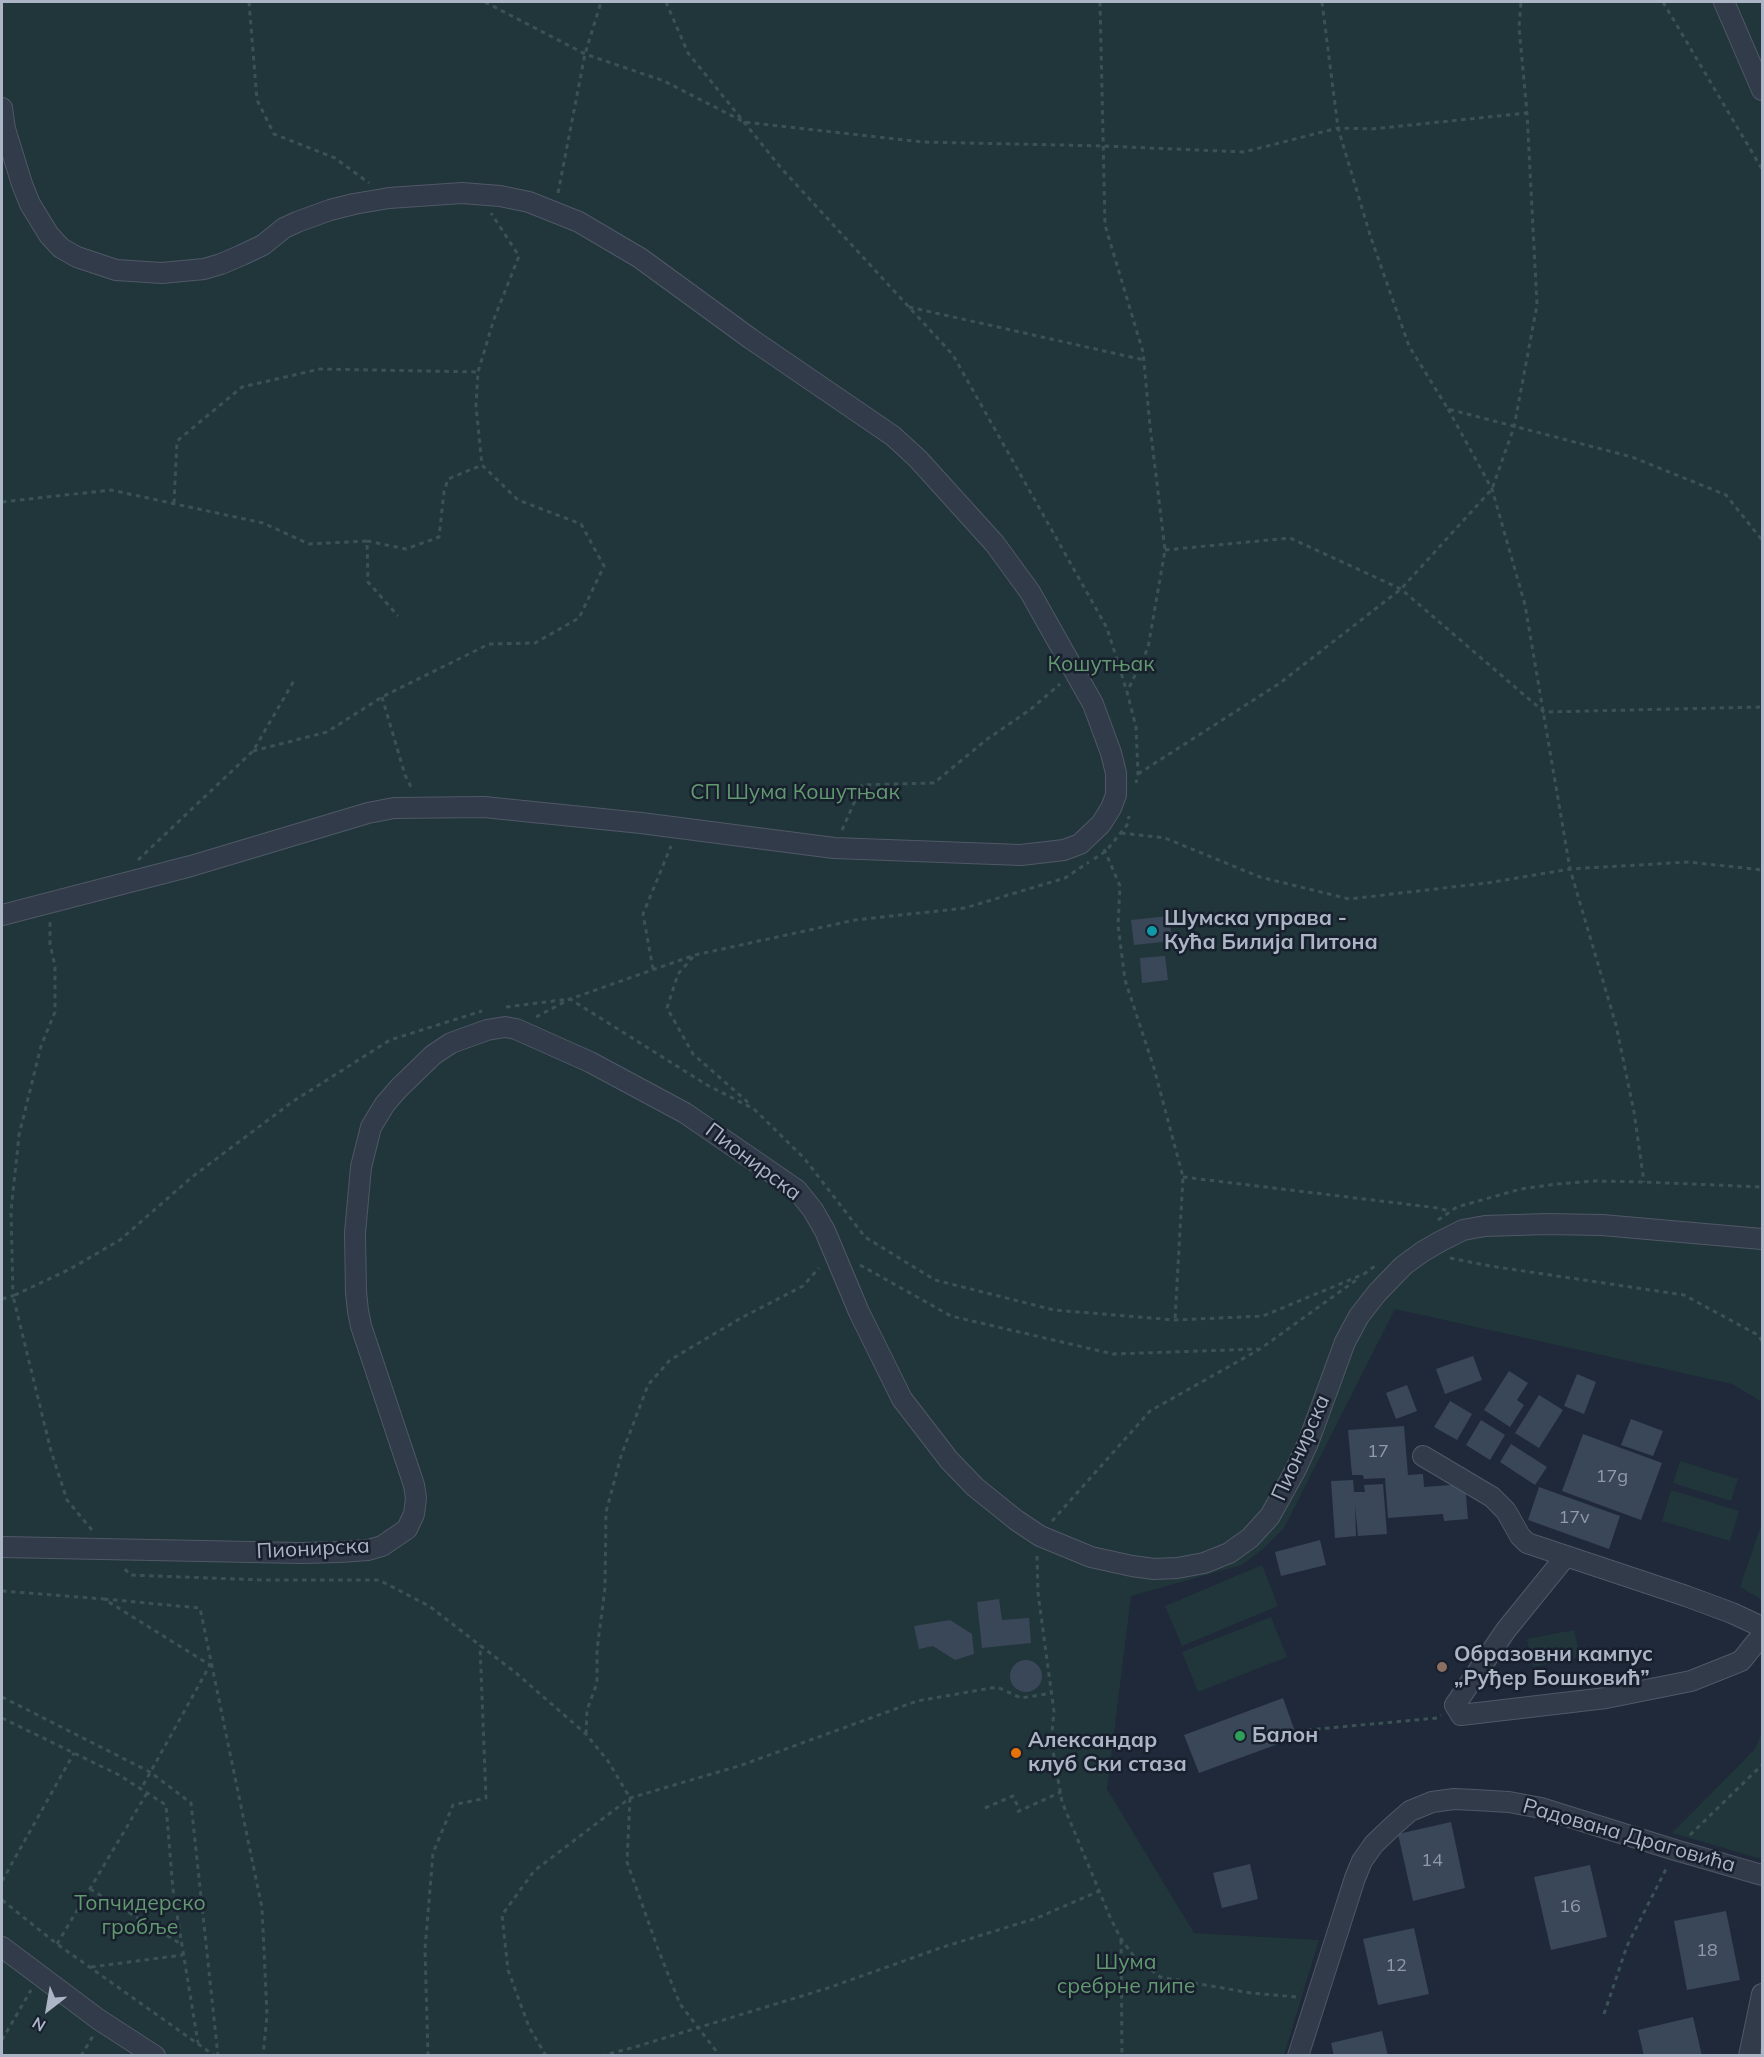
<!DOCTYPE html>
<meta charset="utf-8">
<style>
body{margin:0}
#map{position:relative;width:1764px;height:2057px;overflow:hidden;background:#1f2939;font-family:Mulish,sans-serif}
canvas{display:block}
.frame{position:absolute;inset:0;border:3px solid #acb5c6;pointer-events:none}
.north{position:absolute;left:18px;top:1979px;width:60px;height:60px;-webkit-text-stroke:4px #18202e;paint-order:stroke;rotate:211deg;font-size:16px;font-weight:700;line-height:24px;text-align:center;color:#acb5c6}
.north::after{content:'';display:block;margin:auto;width:21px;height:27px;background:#acb5c6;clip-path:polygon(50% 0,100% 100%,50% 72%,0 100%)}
</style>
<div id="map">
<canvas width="1764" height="2057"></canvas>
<div class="frame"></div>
<div class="north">N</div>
</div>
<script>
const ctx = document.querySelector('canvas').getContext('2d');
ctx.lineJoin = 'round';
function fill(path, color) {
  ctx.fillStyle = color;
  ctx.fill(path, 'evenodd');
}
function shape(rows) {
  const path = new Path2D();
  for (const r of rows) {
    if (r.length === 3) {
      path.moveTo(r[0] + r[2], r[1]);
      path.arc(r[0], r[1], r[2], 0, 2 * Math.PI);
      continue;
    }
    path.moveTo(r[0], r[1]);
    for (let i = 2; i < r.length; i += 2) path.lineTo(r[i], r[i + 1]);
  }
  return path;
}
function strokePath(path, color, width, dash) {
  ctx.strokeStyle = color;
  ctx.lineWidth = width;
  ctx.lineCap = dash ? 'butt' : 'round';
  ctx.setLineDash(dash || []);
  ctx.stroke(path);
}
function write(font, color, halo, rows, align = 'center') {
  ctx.font = font + ' Mulish,sans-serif';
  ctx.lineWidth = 5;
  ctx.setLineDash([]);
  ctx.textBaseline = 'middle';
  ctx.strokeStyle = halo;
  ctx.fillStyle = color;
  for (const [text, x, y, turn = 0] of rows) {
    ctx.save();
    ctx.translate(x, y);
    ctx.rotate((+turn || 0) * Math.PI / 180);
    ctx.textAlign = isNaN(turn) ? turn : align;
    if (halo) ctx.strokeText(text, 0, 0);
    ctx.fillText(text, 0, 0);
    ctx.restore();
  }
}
fill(shape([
 [2,2,1762,2,1762,1402,1732,1384,1395,1309,1284,1528,1263,1549,1242,1565,1131,1596,1107,1789,1194,1933,1319,1940,1284,2055,2,2056],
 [1680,1461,1738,1479,1731,1501,1673,1483],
 [1671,1490,1739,1511,1730,1541,1662,1521],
 [1762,1523,1762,1600,1740,1587],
 [1262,1565,1278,1606,1182,1646,1165,1606],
 [1271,1617,1287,1657,1198,1692,1182,1652],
 [1574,1630,1580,1657,1533,1667,1527,1639],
 [1762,1733,1762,1859,1672,1833,1755,1749]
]), '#21363a');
fill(shape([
 [1169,916,1172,941,1134,945,1131,920],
 [1165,956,1168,980,1142,983,1140,958],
 [1473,1356,1482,1380,1445,1394,1436,1369],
 [1509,1371,1528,1383,1517,1400,1524,1405,1510,1427,1484,1410],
 [1577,1374,1596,1382,1584,1414,1564,1406],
 [1407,1385,1417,1411,1396,1419,1386,1393],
 [1539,1395,1563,1410,1539,1448,1515,1433],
 [1450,1401,1472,1414,1457,1440,1434,1427],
 [1631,1419,1663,1431,1653,1456,1621,1445],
 [1481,1420,1505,1435,1490,1460,1466,1445],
 [1404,1426,1408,1475,1423,1474,1424,1487,1465,1484,1468,1519,1444,1521,1443,1514,1388,1518,1385,1478,1364,1479,1363,1475,1352,1475,1348,1430],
 [1583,1434,1662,1463,1641,1520,1562,1491],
 [1511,1444,1547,1467,1535,1485,1500,1462],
 [1353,1480,1354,1492,1365,1492,1364,1485,1383,1484,1387,1534,1358,1536,1355,1505,1356,1536,1335,1538,1331,1481],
 [1539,1487,1620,1516,1609,1549,1528,1520],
 [1320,1540,1326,1565,1281,1576,1275,1552],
 [999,1599,1002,1620,1029,1618,1031,1643,982,1648,977,1602],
 [950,1620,972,1634,974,1654,955,1660,933,1646,919,1649,914,1626],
 [1026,1676,16],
 [1283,1698,1297,1737,1199,1773,1184,1735],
 [1451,1822,1465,1888,1413,1901,1398,1834],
 [1250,1864,1258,1899,1222,1908,1213,1873],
 [1590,1865,1607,1937,1551,1950,1534,1877],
 [1726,1911,1740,1980,1687,1990,1674,1921],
 [1414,1928,1429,1994,1378,2005,1363,1939],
 [1693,2017,1702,2056,1644,2056,1638,2030],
 [1382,2031,1388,2056,1334,2056,1331,2043]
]), '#3a4759');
const minor = shape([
 [1724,2,1762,90],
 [2,108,5,129,22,184,30,204,49,235,61,248,77,257,116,270,162,273,204,269,221,264,242,255,263,245,284,228,297,222,330,210,354,204,389,198,462,193,500,196,529,202,579,222,640,258,751,339,893,436,918,459,995,544,1030,592,1093,704,1111,753,1116,773,1116,795,1111,808,1101,824,1080,844,1064,850,1021,855,834,848,641,823,484,807,394,808,368,813,191,866,2,915],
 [1423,1456,1492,1497,1506,1511,1520,1536,1527,1543,1686,1596,1732,1613,1762,1627],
 [2,1547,301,1553,340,1552,368,1550,382,1546,407,1529,414,1514,416,1498,414,1485,361,1326,358,1311,356,1292,355,1233,361,1167,371,1127,385,1104,399,1088,433,1055,451,1043,487,1030,505,1027,516,1029,590,1062,685,1113,797,1190,813,1210,825,1231,859,1312,902,1399,949,1460,975,1487,1016,1520,1040,1536,1091,1557,1132,1566,1154,1569,1177,1568,1204,1563,1229,1553,1250,1538,1270,1516,1295,1471,1308,1443,1345,1342,1359,1316,1377,1293,1403,1266,1422,1252,1441,1241,1463,1230,1485,1226,1547,1224,1602,1225,1762,1239],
 [1566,1556,1506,1630,1455,1705,1461,1715,1606,1698,1691,1681,1741,1661,1762,1635],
 [2,1947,98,2019,155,2056],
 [1298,2056,1355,1878,1362,1861,1374,1844,1394,1825,1410,1811,1432,1802,1454,1799,1475,1800,1509,1802,1541,1808,1675,1850,1762,1875],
 [1749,2056,1762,1994]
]);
strokePath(minor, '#505867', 22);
strokePath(shape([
 [249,2,257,100,274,134,335,158,369,183],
 [485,2,585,54,664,81,744,122,923,142,1104,146,1244,152,1338,128,1372,129,1527,113],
 [666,2,688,53,744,122,781,168,953,355,1107,628,1127,692,1136,727,1138,774,1136,783],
 [1100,2,1105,225,1143,352,1150,426,1165,550,1148,648,1127,692],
 [1322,2,1338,128,1371,238,1409,346,1448,409,1632,457,1726,495,1762,540],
 [1663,2,1762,169],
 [558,193,585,54,601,2],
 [909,307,1144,360],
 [1448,409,1492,489,1525,605,1570,869,1616,1025,1634,1112,1644,1182],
 [2,502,111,490,263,523,309,544,367,541,368,582,398,616],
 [174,503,177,441,242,387,320,369,478,372],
 [367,541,406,549,439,537,444,492,448,479,482,465],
 [1165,550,1290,538,1401,589,1544,712,1762,707],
 [382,697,405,775,412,789],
 [253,751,327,732,382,697,489,644,535,643,579,618,604,566,581,524,518,500,482,465,476,406,478,372,494,319,519,256,491,213],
 [1138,774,1280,683,1401,589,1492,489,1514,427,1537,305,1527,113,1519,27,1521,2],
 [842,830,862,785,934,783,986,740,1031,709,1060,684],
 [1121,833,1165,838,1260,877,1349,899,1487,883,1570,869,1689,862,1762,870],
 [1104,849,1120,886,1118,925,1125,980,1154,1068,1183,1177,1175,1320],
 [1094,859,1106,851,1127,825,1129,816],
 [138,860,253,751,295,679],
 [693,957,678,974,667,1008,693,1054,751,1105],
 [653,969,643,914,671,846],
 [506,1007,570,999,707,1085,754,1109,804,1158,865,1237,935,1280,1054,1310,1175,1320,1263,1316,1364,1274,1375,1266],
 [536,1017,570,999,695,955,855,920,965,908,1065,878,1089,862],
 [1183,1177,1438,1208,1449,1211],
 [1438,1220,1457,1207,1521,1189,1557,1184,1594,1181,1644,1182,1762,1187],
 [1450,1258,1490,1266,1684,1295,1758,1335,1762,1341],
 [860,1265,951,1316,1113,1354,1258,1349],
 [2,1299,13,1296,11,1211,19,1135,41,1046,55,1012,55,966,50,944,50,921],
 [1052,1521,1150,1411,1260,1349,1359,1278],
 [92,1530,67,1500,51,1451,13,1296,70,1269,120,1240,192,1177,292,1102,390,1040,482,1011],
 [1037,1556,1038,1593,1054,1712,1052,1732,1053,1751,1062,1802,1110,1917,1121,1939,1133,1955,1160,1977,1251,1993,1297,1997],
 [125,1569,130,1575,263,1580,379,1580,429,1606,516,1673,586,1734,608,1761,630,1798,627,1862,658,1949,680,2004,720,2056],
 [2,1591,104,1599,210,1665,141,1789],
 [104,1599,200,1608,262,1908,267,2015,263,2056],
 [2,1697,150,1772,191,1803,218,2056],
 [2,1718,119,1775,166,1805,173,1890,198,2043],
 [1307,1730,1437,1718,1441,1715],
 [586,1734,587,1710,597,1683,597,1650,605,1588,606,1512,621,1456,648,1385,670,1360,741,1318,803,1286,819,1268],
 [985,1808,1013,1796,1020,1811],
 [1017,1812,1061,1792],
 [1690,1835,1762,1765],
 [2,1881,74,1753],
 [90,1889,181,1944],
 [2,1900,57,1944,215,2056],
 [1121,1940,1122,2056],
 [57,1944,147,1793],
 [91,1967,183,1955],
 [1604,2014,1627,1946,1667,1867],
 [2,2040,31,1990],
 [81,2056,93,2036],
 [428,2056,425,1949,433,1853,453,1805,486,1798,480,1645],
 [546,2056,529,2027,508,1970,502,1915,534,1871,630,1798,742,1765,917,1701,997,1687,1021,1698,1052,1693],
 [601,2056,635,2047,828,1988,943,1947,1037,1918,1099,1891]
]), '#3b5255', 3, [4.5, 4.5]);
strokePath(minor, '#323b4a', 20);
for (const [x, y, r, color] of [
 [1152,931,6,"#0f9aa8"],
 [1442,1667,6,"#8d6e63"],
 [1240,1736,6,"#2e9e5b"],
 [1016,1753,6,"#e8710a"]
]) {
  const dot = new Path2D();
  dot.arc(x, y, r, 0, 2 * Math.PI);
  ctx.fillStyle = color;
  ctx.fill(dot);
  strokePath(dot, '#18202e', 2);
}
write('18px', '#909aab', null, [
 ["17",1378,1452],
 ["17g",1612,1477],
 ["17v",1574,1518],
 ["14",1432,1861],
 ["16",1570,1907],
 ["18",1707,1951],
 ["12",1396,1966]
]);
write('21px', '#629971', '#18202e', [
 ["Кошутњак",1101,665],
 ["СП Шума Кошутњак",795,793],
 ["Топчидерско",140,1904],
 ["гробље",140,1928],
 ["Шума",1126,1963],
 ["сребрне липе",1126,1987]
]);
write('bold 21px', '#acb5c6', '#18202e', [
 ["Шумска управа -",1164,919],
 ["Кућа Билија Питона",1164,943],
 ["Образовни кампус",1454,1655],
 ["„Руђер Бошковић”",1454,1679],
 ["Балон",1252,1736],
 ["Александар",1028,1741],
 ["клуб Ски стаза",1028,1765]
], 'left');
write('21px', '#acb5c6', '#18202e', [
 ["Пионирска",753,1162,37],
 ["Пионирска",1301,1448,-66],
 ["Пионирска",313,1549,-3],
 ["Радована Драговића",1629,1836,16]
]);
</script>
